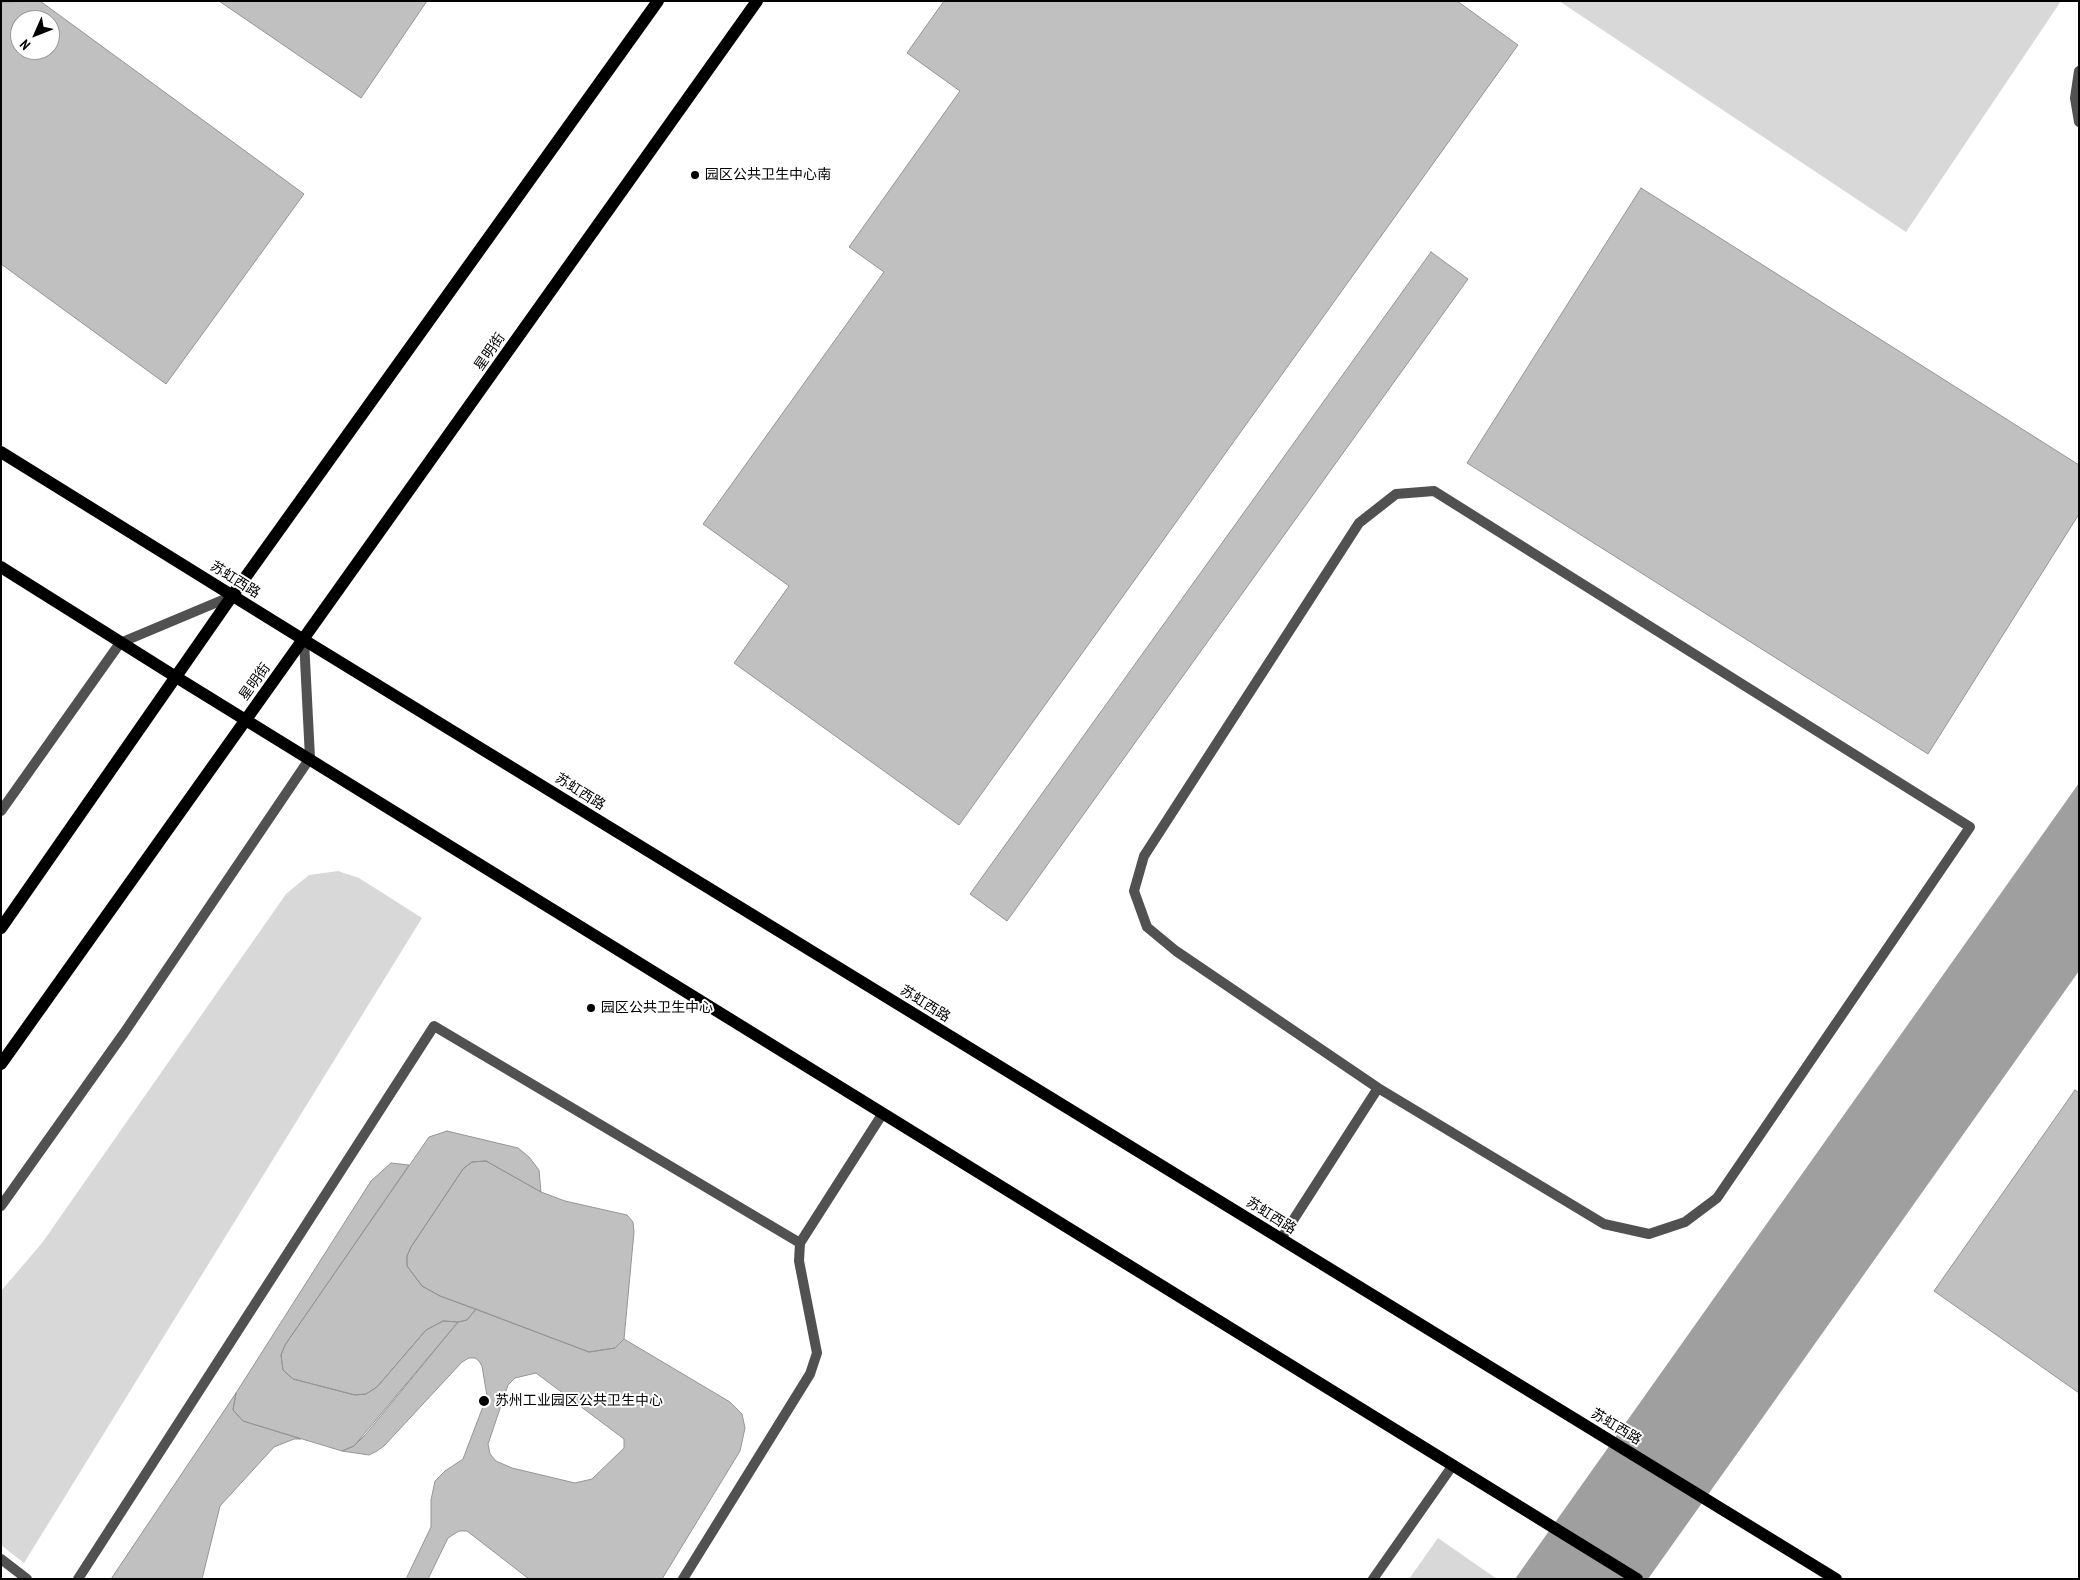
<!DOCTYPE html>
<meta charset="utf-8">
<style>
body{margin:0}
#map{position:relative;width:2080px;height:1580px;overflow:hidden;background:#fff;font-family:"PT Sans Narrow",sans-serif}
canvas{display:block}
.frame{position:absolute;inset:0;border:2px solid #000;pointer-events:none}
.north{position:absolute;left:10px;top:10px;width:50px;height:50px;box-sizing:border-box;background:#fff;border:1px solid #999;border-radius:50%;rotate:226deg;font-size:14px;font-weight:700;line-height:20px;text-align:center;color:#000}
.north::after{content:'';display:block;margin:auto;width:18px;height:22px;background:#000;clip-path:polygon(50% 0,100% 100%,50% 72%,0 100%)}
</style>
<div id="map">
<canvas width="2080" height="1580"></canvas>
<div class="frame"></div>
<div class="north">N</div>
</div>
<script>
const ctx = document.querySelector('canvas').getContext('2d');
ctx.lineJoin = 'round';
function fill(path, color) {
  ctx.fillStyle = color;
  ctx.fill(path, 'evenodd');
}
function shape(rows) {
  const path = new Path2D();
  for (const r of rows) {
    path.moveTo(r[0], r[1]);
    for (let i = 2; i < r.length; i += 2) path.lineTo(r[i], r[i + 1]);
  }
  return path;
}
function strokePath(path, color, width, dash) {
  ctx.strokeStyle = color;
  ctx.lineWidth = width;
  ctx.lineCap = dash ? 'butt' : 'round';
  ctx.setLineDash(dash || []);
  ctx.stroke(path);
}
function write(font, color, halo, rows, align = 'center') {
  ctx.font = font + ' "PT Sans Narrow","Noto Sans SC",sans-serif';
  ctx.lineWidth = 4;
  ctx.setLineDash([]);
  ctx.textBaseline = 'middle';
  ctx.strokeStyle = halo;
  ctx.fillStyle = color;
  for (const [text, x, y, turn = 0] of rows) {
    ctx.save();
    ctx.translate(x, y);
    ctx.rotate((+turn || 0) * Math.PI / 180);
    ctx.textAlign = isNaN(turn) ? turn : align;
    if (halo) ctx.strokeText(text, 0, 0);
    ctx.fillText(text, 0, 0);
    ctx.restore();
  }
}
fill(shape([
 [1559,1,2061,1,1906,232],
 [338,871,359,878,422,918,24,1563,1,1545,1,1291,42,1243,286,894,309,875],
 [1438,1538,1497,1579,1409,1579]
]), '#d8d8d8');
fill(shape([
 [2079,783,2079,971,1751,1434,1648,1579,1515,1579]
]), '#9f9f9f');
const building = shape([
 [40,1,304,194,166,384,1,264,1,2,40,1],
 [20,20,50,20,50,50,20,50,20,20],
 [219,1,427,1,361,98,219,1],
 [944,1,1457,1,1518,45,959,825,734,663,789,586,703,524,884,272,849,247,960,91,907,53,944,1],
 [1641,188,2079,465,2079,514,1928,754,1467,463,1641,188],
 [1431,252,1468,279,1007,921,970,894,1431,252],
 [2075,1090,2079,1093,2079,1393,1934,1291,2075,1090],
 [447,1131,518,1148,529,1157,539,1170,541,1192,486,1161,472,1162,463,1169,411,1247,407,1256,407,1266,422,1286,440,1296,476,1309,467,1320,458,1322,443,1321,426,1330,377,1387,366,1394,355,1395,293,1379,283,1370,281,1355,285,1345,429,1137,447,1131],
 [486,1161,541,1192,565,1201,627,1215,633,1222,634,1232,624,1339,615,1348,589,1352,440,1296,422,1286,407,1266,407,1256,411,1247,463,1169,472,1162,486,1161],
 [391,1163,409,1165,285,1345,281,1355,283,1370,293,1379,355,1395,366,1394,377,1387,426,1330,443,1321,458,1322,354,1446,342,1451,243,1421,233,1410,236,1393,371,1181,391,1163],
 [476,1309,589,1352,615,1348,624,1339,730,1402,742,1414,745,1428,740,1451,662,1579,529,1579,467,1531,459,1531,448,1538,428,1579,406,1579,431,1527,431,1500,435,1481,445,1471,463,1459,487,1396,482,1366,479,1361,475,1358,469,1358,462,1362,384,1446,377,1451,369,1455,342,1451,354,1446,366,1434,458,1322,467,1320,476,1309],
 [536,1373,624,1439,624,1448,592,1479,575,1483,512,1468,496,1461,490,1454,488,1444,508,1385,515,1378,536,1373],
 [236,1393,233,1410,243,1421,301,1439,294,1439,274,1447,220,1506,202,1579,111,1579,236,1393]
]);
fill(building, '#c0c0c0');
strokePath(building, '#959595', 1);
strokePath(shape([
 [2079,71,2075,98,2079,122],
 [1434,491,1970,827,1717,1198,1685,1222,1649,1234,1604,1224,1378,1088,1176,951,1147,927,1134,891,1144,856,1359,523,1396,494,1434,491],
 [1281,1239,1378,1088],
 [1,1559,27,1579],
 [78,1579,434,1026,800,1243],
 [683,1579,810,1374,817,1353,799,1261,800,1243,883,1113],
 [1373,1579,1453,1465]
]), '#515151', 10);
strokePath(shape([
 [1,811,120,643,232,596],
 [1,1206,124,1033,310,758,304,640]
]), '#515151', 10);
strokePath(shape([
 [1,452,304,640,1836,1579],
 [1,567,176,677,1637,1579],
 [1,928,232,596,658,1],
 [1,1064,757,1]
]), '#000', 12);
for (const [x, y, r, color] of [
 [695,175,5,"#000"],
 [591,1008,5,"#000"],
 [484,1401,6,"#000"]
]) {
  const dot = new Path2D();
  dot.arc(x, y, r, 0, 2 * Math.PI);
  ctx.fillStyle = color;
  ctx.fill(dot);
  strokePath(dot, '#fff', 2);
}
write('14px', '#000', '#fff', [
 ["园区公共卫生中心南",705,175],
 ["园区公共卫生中心",601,1008],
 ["苏州工业园区公共卫生中心",495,1401]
], 'left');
write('14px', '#000', '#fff', [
 ["星明街",490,352,-55],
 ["苏虹西路",235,580,32],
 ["星明街",255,682,-54],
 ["苏虹西路",580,792,32],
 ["苏虹西路",925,1004,32],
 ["苏虹西路",1271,1216,32],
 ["苏虹西路",1616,1427,31]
]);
</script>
